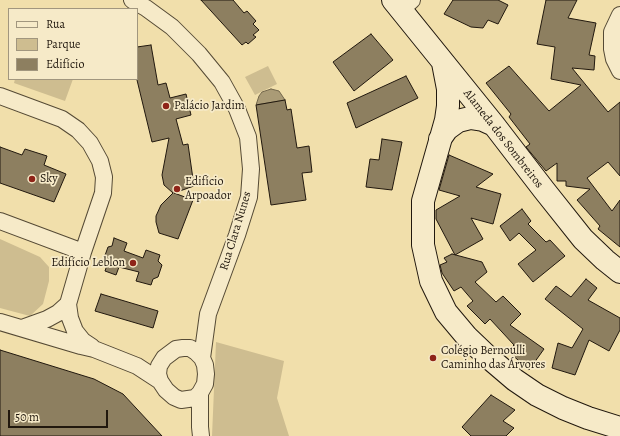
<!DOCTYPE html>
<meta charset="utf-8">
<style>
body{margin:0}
#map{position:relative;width:620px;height:436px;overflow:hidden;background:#f1dfab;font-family:Alegreya,serif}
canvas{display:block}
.legend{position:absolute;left:8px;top:8px;width:130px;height:72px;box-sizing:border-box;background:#f6eac8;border:1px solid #a1967e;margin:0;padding:5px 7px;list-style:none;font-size:12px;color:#21180e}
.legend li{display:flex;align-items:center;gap:8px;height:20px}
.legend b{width:20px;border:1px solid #a1967e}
.scale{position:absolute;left:8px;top:410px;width:100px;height:18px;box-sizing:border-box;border:2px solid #21180e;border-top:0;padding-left:5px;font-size:12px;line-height:14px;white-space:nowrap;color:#21180e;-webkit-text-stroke:3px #f6eac8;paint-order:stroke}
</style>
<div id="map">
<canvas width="620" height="436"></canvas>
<ul class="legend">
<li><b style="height:5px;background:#f6eac8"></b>Rua</li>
<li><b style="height:11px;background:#cebd90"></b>Parque</li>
<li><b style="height:11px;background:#8d7f60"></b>Edifício</li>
</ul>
<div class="scale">50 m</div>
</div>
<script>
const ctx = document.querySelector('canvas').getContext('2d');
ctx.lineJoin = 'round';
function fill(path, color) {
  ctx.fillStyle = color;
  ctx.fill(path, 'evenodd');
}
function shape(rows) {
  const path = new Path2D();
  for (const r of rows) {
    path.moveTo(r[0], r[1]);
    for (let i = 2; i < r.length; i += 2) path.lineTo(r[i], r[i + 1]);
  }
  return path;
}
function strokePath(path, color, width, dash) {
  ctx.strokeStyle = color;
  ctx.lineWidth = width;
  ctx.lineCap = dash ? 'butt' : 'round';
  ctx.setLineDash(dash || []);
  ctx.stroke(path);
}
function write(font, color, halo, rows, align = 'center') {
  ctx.font = font + ' Alegreya,serif';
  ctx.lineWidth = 3.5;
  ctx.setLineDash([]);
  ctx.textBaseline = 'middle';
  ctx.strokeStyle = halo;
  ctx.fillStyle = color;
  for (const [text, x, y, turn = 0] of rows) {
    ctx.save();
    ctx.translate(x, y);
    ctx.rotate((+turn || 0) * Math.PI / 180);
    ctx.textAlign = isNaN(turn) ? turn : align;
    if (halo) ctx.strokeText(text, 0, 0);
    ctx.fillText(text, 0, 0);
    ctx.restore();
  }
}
fill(shape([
 [268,66,277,84,255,95,245,77],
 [15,79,73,79,65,101,14,83],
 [0,239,40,257,49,267,49,281,43,304,30,316,0,308],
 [216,342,284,361,277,398,289,436,212,436]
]), '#cebd90');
const water = shape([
 [271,89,279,91,285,100,256,105,259,96,262,92,271,89]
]);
fill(water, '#aa9b76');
strokePath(water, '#73674c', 1);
const building = shape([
 [201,0,233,0,244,13,247,11,256,21,253,24,259,30,253,35,256,37,248,44,246,42,242,45,201,0],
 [453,0,498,0,508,5,498,24,488,20,483,28,471,27,444,14,453,0],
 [546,0,577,0,568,18,596,23,589,55,595,56,594,70,572,68,608,112,620,102,620,176,608,162,587,178,612,211,620,200,620,247,598,229,600,226,577,200,590,189,566,186,566,181,557,181,557,163,546,171,526,147,530,144,509,117,511,114,486,83,509,66,549,111,581,85,551,79,555,47,537,44,546,0],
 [371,34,393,60,354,91,333,62,371,34],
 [151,45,158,85,166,83,170,98,186,94,191,115,176,119,183,145,188,144,194,186,174,193,193,200,178,239,159,233,156,222,156,216,161,205,173,193,164,185,162,175,169,138,152,142,137,80,137,47,151,45],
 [406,76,418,98,356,128,347,103,406,76],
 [285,100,287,110,291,109,297,148,309,146,312,172,302,173,306,200,271,205,256,105,285,100],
 [382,139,402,142,392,190,366,187,370,159,379,160,382,139],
 [0,147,22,155,25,149,47,156,44,165,66,174,54,202,0,183,0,147],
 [449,155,493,174,476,187,501,194,493,224,471,218,483,239,455,255,436,219,436,210,460,196,439,190,449,155],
 [522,209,531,221,528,224,546,242,550,240,565,256,533,282,518,264,536,250,519,233,510,241,500,226,522,209],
 [114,238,127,243,124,251,143,258,146,250,160,255,158,261,162,265,158,277,153,279,151,285,136,281,139,272,119,267,116,275,105,271,107,265,103,261,108,247,112,246,114,238],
 [452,254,482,262,487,272,475,282,496,302,503,296,521,314,510,325,544,349,529,370,508,351,514,345,490,319,485,324,467,306,473,301,461,287,454,291,442,273,440,265,447,262,444,258,452,254],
 [586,279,597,288,588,300,620,318,620,330,609,351,589,340,575,375,552,368,558,343,572,348,583,329,545,299,556,286,571,297,586,279],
 [101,294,158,311,153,328,95,311,101,294],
 [0,350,94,379,123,394,162,436,0,436,0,350],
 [491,395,515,410,503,421,514,428,506,436,471,436,462,427,491,395]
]);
fill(building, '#8d7f60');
strokePath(building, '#21180e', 1);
const street = shape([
 [132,0,146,8,172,27,199,54,222,82,237,109,248,137,251,169,249,197,237,235,208,314,202,358],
 [401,10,412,0],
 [620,15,612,32,612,49,614,59,620,71],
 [0,96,62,119,78,130,90,143,100,161,104,177,103,193,83,252,68,304,58,313,47,319,22,328],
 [0,221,83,252],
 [68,304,70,318,75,331,83,341,92,347],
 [0,322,81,346,94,349,137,366,160,381],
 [183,348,190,348,196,352,202,358,205,365,206,374,205,384,200,393,195,398,181,400,174,397,166,390,160,381,158,374,159,366,164,358,176,349,183,348],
 [200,393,200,427,201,436]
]);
const secondary = shape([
 [393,0,494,125,544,190,583,239,605,260,620,272],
 [443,63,448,89,448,106,446,120,423,201,423,245,431,281,446,312,467,337,488,357,515,380,537,395,563,408,588,418,620,428],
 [440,139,447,129,458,121,470,118,483,120,494,125]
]);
strokePath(street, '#554a35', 18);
strokePath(secondary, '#21180e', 24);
strokePath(street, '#f6eac8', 16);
strokePath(secondary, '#f6eac8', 22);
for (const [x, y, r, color] of [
 [166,106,4,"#8f2418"],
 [32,179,4,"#8f2418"],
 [177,189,4,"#8f2418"],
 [133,263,4,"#8f2418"],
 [433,358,4,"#8f2418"]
]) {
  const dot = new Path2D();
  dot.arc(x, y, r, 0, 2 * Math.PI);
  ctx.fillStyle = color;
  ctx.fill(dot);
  strokePath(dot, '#f6eac8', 1.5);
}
write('12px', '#21180e', '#f6eac8', [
 ["Palácio Jardim",174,106],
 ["Sky",40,179],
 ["Edifício",185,182],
 ["Arpoador",185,196],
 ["Edifício Leblon",125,263,"right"],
 ["Colégio Bernoulli",441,351],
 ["Caminho das Árvores",441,365]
], 'left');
write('12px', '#21180e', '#f6eac8', [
 ["Alameda dos Sombreiros",503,139,52],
 ["Rua Clara Nunes",236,231,-73]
]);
</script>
